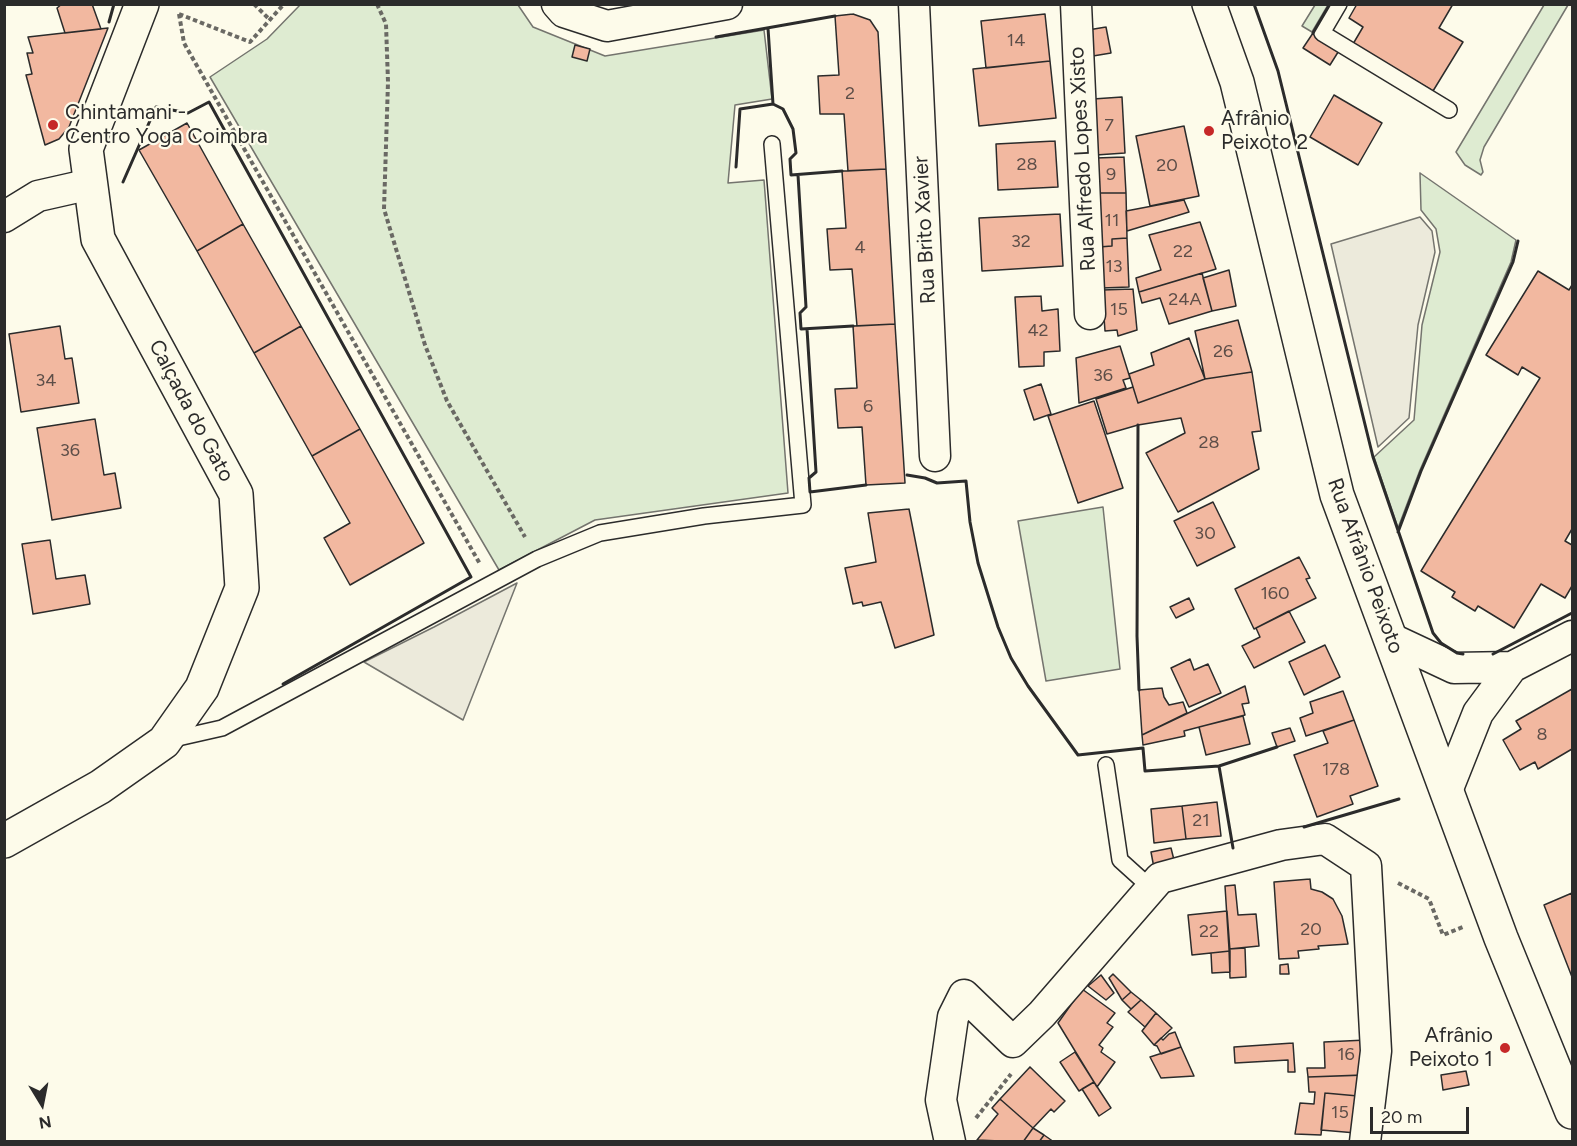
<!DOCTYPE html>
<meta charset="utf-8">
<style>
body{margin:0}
#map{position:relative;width:1577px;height:1146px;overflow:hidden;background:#fdfbea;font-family:Figtree,sans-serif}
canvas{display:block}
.frame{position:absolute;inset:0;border:6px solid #2b2b2b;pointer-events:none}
.north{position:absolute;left:12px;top:1074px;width:60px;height:60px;-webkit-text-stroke:4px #fdfbea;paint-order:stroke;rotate:170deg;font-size:16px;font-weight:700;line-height:24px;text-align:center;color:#2b2b2b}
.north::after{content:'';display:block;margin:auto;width:21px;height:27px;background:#2b2b2b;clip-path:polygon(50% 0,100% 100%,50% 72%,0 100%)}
.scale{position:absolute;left:1370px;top:1107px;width:99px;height:27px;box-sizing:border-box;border:3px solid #2b2b2b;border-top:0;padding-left:8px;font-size:18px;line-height:21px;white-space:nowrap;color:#2b2b2b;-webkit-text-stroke:4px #fdfbea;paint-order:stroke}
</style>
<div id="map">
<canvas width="1577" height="1146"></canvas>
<div class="frame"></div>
<div class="north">N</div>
<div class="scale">20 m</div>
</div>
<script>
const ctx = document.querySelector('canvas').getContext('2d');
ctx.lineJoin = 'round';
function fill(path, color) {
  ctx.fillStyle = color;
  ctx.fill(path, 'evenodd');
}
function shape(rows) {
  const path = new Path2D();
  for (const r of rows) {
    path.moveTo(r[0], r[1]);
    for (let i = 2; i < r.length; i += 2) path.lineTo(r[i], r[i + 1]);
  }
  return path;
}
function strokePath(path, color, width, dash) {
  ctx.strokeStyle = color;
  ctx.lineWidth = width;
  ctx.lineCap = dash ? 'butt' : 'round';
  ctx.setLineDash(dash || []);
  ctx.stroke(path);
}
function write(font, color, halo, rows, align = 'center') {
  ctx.font = font + ' Figtree,sans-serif';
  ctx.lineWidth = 4.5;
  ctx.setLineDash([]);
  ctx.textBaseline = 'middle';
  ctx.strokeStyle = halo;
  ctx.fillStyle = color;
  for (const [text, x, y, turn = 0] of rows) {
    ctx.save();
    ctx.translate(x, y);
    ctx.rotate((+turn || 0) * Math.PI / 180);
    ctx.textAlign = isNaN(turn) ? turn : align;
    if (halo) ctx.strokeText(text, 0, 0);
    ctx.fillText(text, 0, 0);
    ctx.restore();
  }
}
const green = shape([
 [300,5,518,5,533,27,605,56,764,30,772,99,735,105,728,183,764,180,788,493,595,520,499,570,210,77,267,39,300,5],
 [1315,5,1328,5,1312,32,1302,26,1315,5],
 [1544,5,1568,5,1484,147,1480,160,1483,172,1481,175,1465,165,1456,152,1544,5],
 [1420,173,1516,240,1511,262,1420,470,1398,528,1374,457,1414,420,1422,325,1440,252,1436,229,1421,210,1420,173],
 [1103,507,1120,669,1046,681,1018,521,1103,507]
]);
fill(green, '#deebd1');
strokePath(green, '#74746e', 1.5);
const parking = shape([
 [1420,217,1432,231,1435,252,1418,325,1409,418,1378,447,1331,244,1420,217],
 [517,583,463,720,364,662,434,627,517,583]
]);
fill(parking, '#eceadb');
strokePath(parking, '#74746e', 1.5);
const building = shape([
 [62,4,92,4,101,29,65,33,57,8,62,4],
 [1357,4,1453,4,1439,28,1463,42,1433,91,1353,44,1363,27,1349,18,1357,4],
 [853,14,870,20,878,32,886,169,848,171,844,114,820,114,818,76,839,75,835,16,853,14],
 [1045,14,1050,61,986,68,981,21,1045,14],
 [1106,27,1111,53,1093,56,1088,30,1106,27],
 [108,28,69,127,59,139,45,145,26,75,32,74,27,53,33,53,28,37,108,28],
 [1313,33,1340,49,1330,65,1303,48,1313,33],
 [575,45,590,49,587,61,572,57,575,45],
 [1050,61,1056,118,979,126,973,69,1050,61],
 [1334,95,1382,123,1358,165,1310,137,1334,95],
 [1122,97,1125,153,1096,155,1093,99,1122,97],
 [187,123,243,224,197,251,139,150,187,123],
 [1184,126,1199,196,1150,206,1136,136,1184,126],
 [1055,141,1058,187,998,190,996,144,1055,141],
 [1124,157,1126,193,1097,193,1096,158,1124,157],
 [886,169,895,324,857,326,852,269,830,270,827,229,846,228,842,171,886,169],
 [1097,193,1126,193,1127,238,1112,239,1112,246,1099,247,1097,193],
 [1184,200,1189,212,1127,231,1126,211,1184,200],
 [1060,214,1063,266,982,271,979,218,1060,214],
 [1200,222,1216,269,1139,292,1136,278,1161,270,1149,235,1200,222],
 [243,224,301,326,254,353,197,251,243,224],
 [1127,238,1129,287,1102,288,1099,247,1112,246,1112,239,1127,238],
 [1229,270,1236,306,1212,311,1203,278,1229,270],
 [1538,271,1569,290,1572,285,1572,529,1565,541,1572,545,1572,586,1565,598,1541,584,1514,628,1478,606,1475,611,1452,597,1455,592,1421,571,1540,378,1522,367,1518,375,1486,355,1538,271],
 [1202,273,1212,311,1169,324,1160,298,1142,303,1139,292,1202,273],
 [1133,289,1137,330,1118,336,1117,330,1105,331,1102,290,1133,289],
 [1041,296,1042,311,1058,309,1060,351,1044,352,1044,366,1019,367,1015,297,1041,296],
 [1238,320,1252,372,1205,379,1195,331,1238,320],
 [895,324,905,483,866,485,862,427,838,428,835,389,857,388,853,326,895,324],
 [60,326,65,359,72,358,79,403,21,412,9,334,60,326],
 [301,326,360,429,312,456,254,353,301,326],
 [1189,338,1205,379,1138,403,1129,374,1154,365,1151,353,1189,338],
 [1120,346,1130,378,1123,380,1126,388,1079,403,1076,358,1120,346],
 [1252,372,1261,431,1252,432,1259,469,1178,512,1146,453,1185,433,1181,418,1138,425,1107,434,1096,399,1133,387,1138,403,1205,379,1252,372],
 [1041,384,1051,414,1034,420,1024,390,1041,384],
 [1094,401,1123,488,1078,503,1048,416,1094,401],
 [95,419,104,475,115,473,121,508,52,520,37,428,95,419],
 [360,429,424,543,350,585,324,538,350,523,312,456,360,429],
 [1213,502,1235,547,1197,566,1174,521,1213,502],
 [909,509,934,635,895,648,881,602,863,606,862,602,853,604,845,568,876,562,868,513,909,509],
 [50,540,56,579,85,575,90,604,33,614,22,544,50,540],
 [1299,557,1310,578,1306,579,1316,598,1254,629,1235,589,1299,557],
 [1189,598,1194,609,1176,618,1170,607,1189,598],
 [1289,611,1305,642,1254,668,1242,646,1260,637,1256,628,1289,611],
 [1325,645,1340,677,1304,695,1289,662,1325,645],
 [1190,659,1194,670,1208,664,1221,693,1189,707,1171,668,1190,659],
 [1245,686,1249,703,1242,704,1245,715,1184,731,1185,736,1143,745,1142,735,1245,686],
 [1162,688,1164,697,1169,705,1183,702,1187,713,1142,735,1139,690,1162,688],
 [1572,689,1572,749,1538,769,1535,762,1520,770,1503,740,1521,729,1516,721,1572,689],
 [1343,691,1354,720,1306,736,1300,718,1313,713,1310,702,1343,691],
 [1243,716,1250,744,1206,755,1199,727,1243,716],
 [1354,720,1378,786,1350,796,1353,804,1317,817,1294,755,1328,743,1323,731,1354,720],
 [1290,728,1295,741,1277,747,1272,733,1290,728],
 [1217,802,1221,836,1186,839,1182,806,1217,802],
 [1182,806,1186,839,1154,843,1151,809,1182,806],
 [1171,848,1175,864,1154,868,1151,852,1171,848],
 [1310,879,1311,889,1322,892,1333,899,1342,916,1348,944,1318,946,1319,949,1298,951,1299,958,1279,959,1274,882,1310,879],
 [1235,885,1238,915,1256,914,1259,946,1229,949,1225,886,1235,885],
 [1572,893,1572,977,1544,905,1572,893],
 [1227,911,1230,951,1192,955,1188,915,1227,911],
 [1245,948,1246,977,1230,978,1229,949,1245,948],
 [1230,951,1230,972,1212,973,1211,953,1230,951],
 [1288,964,1289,974,1280,974,1280,965,1288,964],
 [1113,974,1131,992,1122,1000,1109,978,1113,974],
 [1101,975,1114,993,1106,1000,1088,986,1101,975],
 [1082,989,1115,1013,1107,1023,1113,1027,1099,1045,1103,1048,1101,1052,1115,1062,1097,1087,1058,1023,1082,989],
 [1131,992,1141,1000,1131,1009,1122,1000,1131,992],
 [1141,1000,1156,1013,1145,1027,1128,1012,1141,1000],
 [1156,1013,1172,1028,1154,1045,1142,1031,1156,1013],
 [1175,1032,1181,1047,1161,1054,1157,1046,1154,1045,1161,1038,1163,1040,1169,1034,1175,1032],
 [1366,1040,1367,1075,1308,1077,1307,1068,1325,1068,1324,1042,1366,1040],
 [1293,1043,1295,1072,1288,1072,1288,1060,1235,1063,1234,1047,1293,1043],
 [1181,1047,1194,1076,1161,1078,1150,1057,1181,1047],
 [1075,1052,1094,1082,1079,1091,1060,1062,1075,1052],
 [1030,1067,1065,1101,1054,1112,1051,1109,1033,1128,1000,1099,1030,1067],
 [1466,1071,1469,1085,1443,1090,1441,1075,1466,1071],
 [1362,1075,1358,1096,1325,1093,1321,1135,1295,1134,1300,1103,1314,1104,1315,1092,1309,1092,1308,1077,1362,1075],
 [1094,1082,1111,1108,1099,1116,1082,1089,1094,1082],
 [1325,1093,1358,1096,1356,1133,1321,1130,1325,1093],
 [1000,1099,1033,1128,1023,1142,977,1140,998,1114,992,1108,1000,1099],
 [1033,1128,1044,1135,1039,1142,1023,1142,1033,1128],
 [1044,1135,1054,1142,1039,1142,1044,1135]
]);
fill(building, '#f2b8a0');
strokePath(building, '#2b2b2b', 1.5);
const lane = shape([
 [1339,4,1322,33,1449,110],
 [169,740,222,728,537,559,600,533,704,516,803,505,772,144],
 [1106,765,1120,860,1151,888]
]);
const street = shape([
 [557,4,564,12,607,26,727,4],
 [914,4,935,456],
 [1076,4,1090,314],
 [4,217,38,196,91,184],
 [1390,638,1454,668,1512,667],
 [1447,791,1478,713,1512,667,1572,636],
 [950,1142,941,1100,953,1017,964,995,1013,1042,1042,1014,1160,878,1281,845,1325,839,1366,866,1376,1051,1365,1142]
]);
const secondary = shape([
 [4,841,100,787,164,742,202,688,242,588,236,494,98,239,86,149,142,4]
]);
const primary = shape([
 [1209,4,1237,82,1337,495,1501,938,1572,1112]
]);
strokePath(lane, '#2b2b2b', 18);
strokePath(street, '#2b2b2b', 33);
strokePath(secondary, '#2b2b2b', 36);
strokePath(primary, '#2b2b2b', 36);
strokePath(shape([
 [254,4,270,20],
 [377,4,386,24,388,82,384,209,425,345,447,401,525,537],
 [179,14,184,43,480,564],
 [179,14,250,42,284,4],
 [1398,883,1429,899,1443,935,1463,927],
 [976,1118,1011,1074]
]), '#6a6964', 4, [4.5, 3]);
strokePath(lane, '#fdfbea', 15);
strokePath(street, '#fdfbea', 30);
strokePath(secondary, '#fdfbea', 33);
strokePath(primary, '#fdfbea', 33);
strokePath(shape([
 [1254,4,1278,71,1373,457,1433,633,1441,643,1457,653,1463,654],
 [109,22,114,4],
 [768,28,773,104],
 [1313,33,1330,4],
 [716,37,835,16],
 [736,167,740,109,773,104,783,109,793,129,796,153,790,159,791,175,842,171],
 [798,175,806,307,800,313,801,329,853,326],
 [123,182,156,107,188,113,209,102,471,577,283,684],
 [807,329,816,472,809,478,810,492,866,485],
 [1138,425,1137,636,1139,690],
 [907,475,925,478,937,483,966,481,970,522,978,563,998,627,1011,658,1028,686,1078,755,1143,748],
 [1398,532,1421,471,1513,262,1518,241],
 [1493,654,1572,613],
 [1143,748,1145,771,1219,766,1277,747],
 [1219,766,1233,848],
 [1304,827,1399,799]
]), '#2b2b2b', 3);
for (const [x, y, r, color] of [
 [53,125,6,"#c62828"],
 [1209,131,6,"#c62828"],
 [1505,1048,6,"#c62828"]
]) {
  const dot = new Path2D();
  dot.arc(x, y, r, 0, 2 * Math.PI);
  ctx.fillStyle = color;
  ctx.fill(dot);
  strokePath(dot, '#fdfbea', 2);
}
write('18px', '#5d4e48', null, [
 ["14",1016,41],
 ["2",850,94],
 ["7",1109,126],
 ["28",1027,165],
 ["20",1167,166],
 ["9",1111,175],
 ["11",1112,221],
 ["32",1021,242],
 ["4",860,248],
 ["22",1183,252],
 ["13",1114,267],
 ["24A",1185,300],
 ["15",1119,310],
 ["42",1038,331],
 ["26",1223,352],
 ["36",1103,376],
 ["34",46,381],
 ["6",868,407],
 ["28",1209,443],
 ["36",70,451],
 ["30",1205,534],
 ["160",1275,594],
 ["8",1542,735],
 ["178",1336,770],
 ["21",1201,821],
 ["20",1311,930],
 ["22",1209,932],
 ["16",1346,1055],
 ["15",1340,1113]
]);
write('21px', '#2b2b2b', '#fdfbea', [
 ["Chintamani -",65,113],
 ["Centro Yoga Coimbra",65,137],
 ["Afrânio",1221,119],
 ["Peixoto 2",1221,143],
 ["Afrânio",1493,1036,"right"],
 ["Peixoto 1",1493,1060,"right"]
], 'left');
write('21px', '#2b2b2b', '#fdfbea', [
 ["Rua Alfredo Lopes Xisto",1083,159,-93],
 ["Rua Brito Xavier",925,230,-93],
 ["Calçada do Gato",191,411,62],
 ["Rua Afrânio Peixoto",1365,566,70]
]);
</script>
